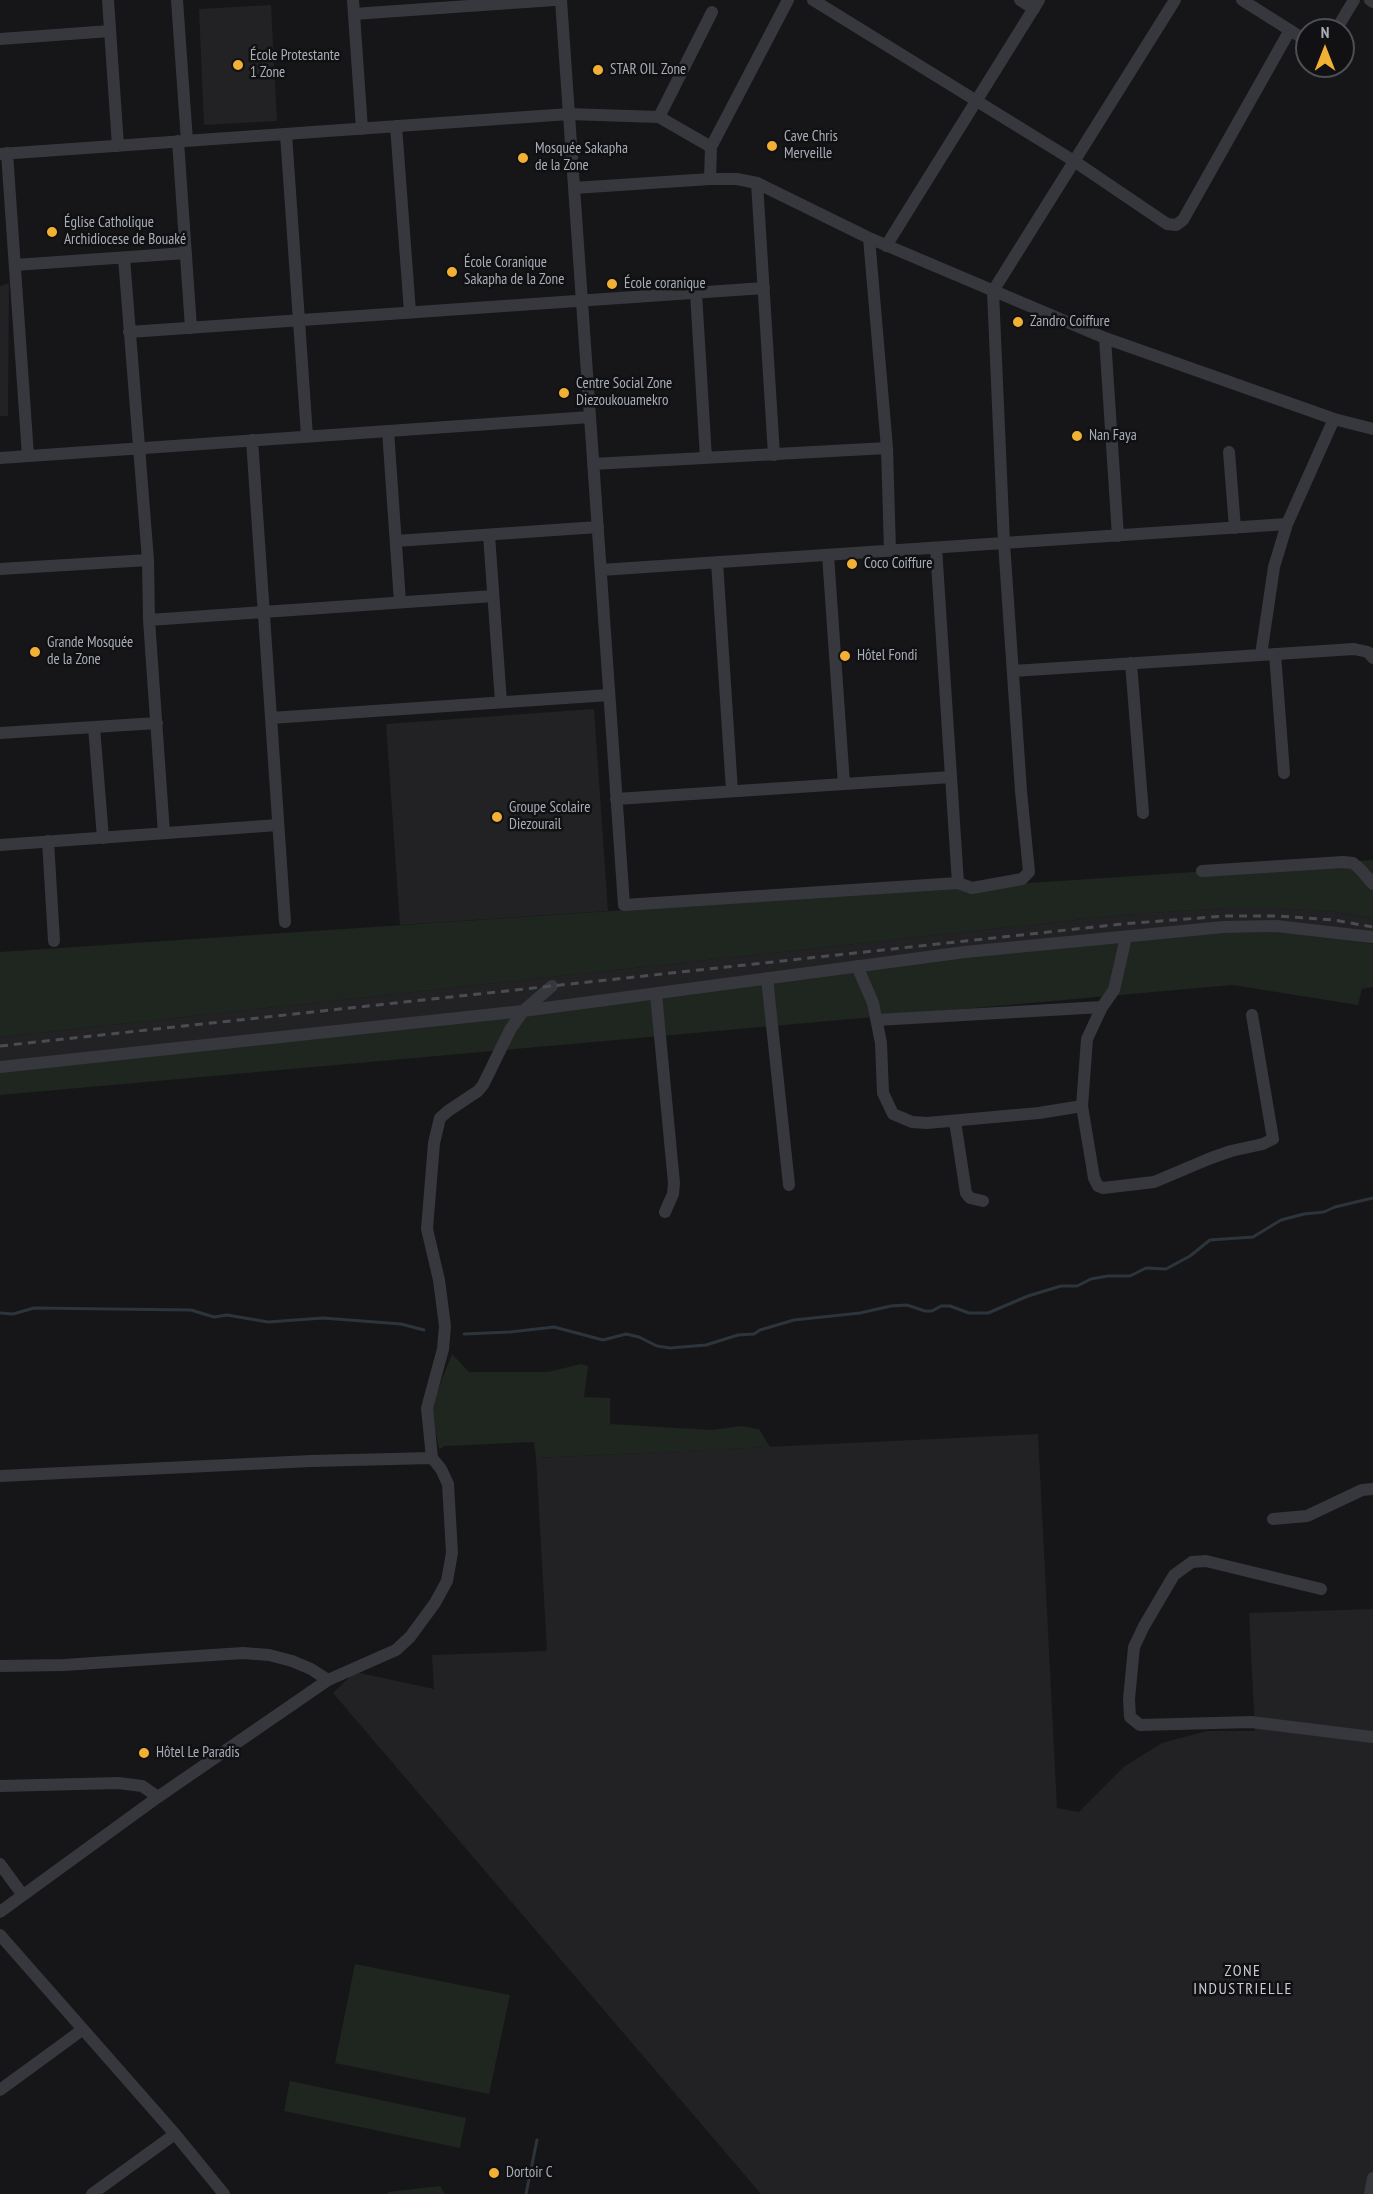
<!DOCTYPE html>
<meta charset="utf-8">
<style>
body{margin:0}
#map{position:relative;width:1373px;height:2194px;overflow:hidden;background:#161618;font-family:"PT Sans Narrow",sans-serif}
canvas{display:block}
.north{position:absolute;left:1295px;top:18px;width:60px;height:60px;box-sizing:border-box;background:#111113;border:2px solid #4d4f55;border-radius:50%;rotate:0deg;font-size:16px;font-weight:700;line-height:24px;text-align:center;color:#a8adb8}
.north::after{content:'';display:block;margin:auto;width:21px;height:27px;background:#f2b134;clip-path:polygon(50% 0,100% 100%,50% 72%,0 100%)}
</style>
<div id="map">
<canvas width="1373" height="2194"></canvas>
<div class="north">N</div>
</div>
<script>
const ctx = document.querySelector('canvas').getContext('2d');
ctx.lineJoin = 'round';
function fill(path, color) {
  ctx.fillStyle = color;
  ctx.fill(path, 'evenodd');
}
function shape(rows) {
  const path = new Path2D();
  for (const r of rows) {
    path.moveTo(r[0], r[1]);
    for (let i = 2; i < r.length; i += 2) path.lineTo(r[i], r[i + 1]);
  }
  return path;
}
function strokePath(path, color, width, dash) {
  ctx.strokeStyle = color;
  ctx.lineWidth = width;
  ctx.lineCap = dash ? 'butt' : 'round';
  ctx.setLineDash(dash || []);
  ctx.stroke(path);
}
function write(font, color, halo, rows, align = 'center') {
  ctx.font = font + ' "PT Sans Narrow",sans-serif';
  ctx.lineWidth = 5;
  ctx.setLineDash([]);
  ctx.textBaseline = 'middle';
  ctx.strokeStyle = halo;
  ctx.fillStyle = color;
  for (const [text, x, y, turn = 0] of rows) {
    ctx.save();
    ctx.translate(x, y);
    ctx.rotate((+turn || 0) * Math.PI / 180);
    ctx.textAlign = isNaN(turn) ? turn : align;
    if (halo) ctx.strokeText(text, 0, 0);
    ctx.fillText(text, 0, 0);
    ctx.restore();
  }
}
fill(shape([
 [271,5,277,121,204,125,199,9],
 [9,283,8,416,0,416,0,286],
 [594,709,608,911,400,925,386,724],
 [1225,908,1279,908,1335,912,1373,918,1373,944,1332,936,1278,932,1226,933,0,1063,0,1037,1121,915],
 [1038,1434,1057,1808,1079,1812,1125,1766,1162,1743,1207,1731,1255,1731,1249,1613,1373,1609,1373,2194,761,2194,333,1693,355,1672,434,1689,432,1655,547,1651,536,1458]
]), '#222225');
fill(shape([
 [1373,860,1373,918,1335,912,1279,908,1225,908,1121,915,0,1037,0,952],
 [1278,932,1332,936,1373,944,1373,987,1362,989,1358,1005,1232,985,0,1095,0,1063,1123,940,1226,933],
 [452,1354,469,1372,548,1372,581,1364,588,1366,584,1397,610,1398,610,1424,712,1430,741,1426,759,1429,770,1447,536,1458,534,1442,445,1446,439,1449,431,1407],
 [355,1964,510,1995,489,2094,335,2063],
 [290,2081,466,2118,460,2148,284,2111],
 [440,2186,445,2194,387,2194,388,2192]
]), '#1e261f');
strokePath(shape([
 [0,1313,13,1314,34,1308,191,1310,214,1317,227,1315,268,1322,323,1318,401,1324,424,1330],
 [464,1334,510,1332,554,1327,603,1340,626,1334,639,1337,657,1346,670,1348,706,1345,738,1335,754,1334,760,1330,794,1320,860,1313,891,1306,907,1305,925,1311,932,1311,941,1306,950,1306,969,1313,988,1313,1028,1296,1061,1286,1077,1286,1091,1279,1108,1276,1130,1276,1146,1268,1166,1269,1190,1256,1210,1240,1253,1237,1281,1220,1304,1214,1324,1212,1335,1207,1373,1198],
 [526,2194,537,2140]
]), '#2c353c', 3);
strokePath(shape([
 [108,0,118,146],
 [177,0,187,141],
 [353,0,362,129],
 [561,0,624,905,958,883,972,888,1022,879,1029,872,1021,791,1004,543,993,291,1175,0],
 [813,0,1074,161,1167,224,1176,225,1183,220,1290,30],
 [1020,0,1034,9],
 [1242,0,1307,41],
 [1370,0,1373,2],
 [354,14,554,0],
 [1336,30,1354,0],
 [0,39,110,31],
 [659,117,711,147],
 [396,126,410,312],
 [286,134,307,436],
 [178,141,191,328],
 [7,153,28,456],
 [0,154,569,114,659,117,712,12],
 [710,179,711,147,788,0],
 [757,183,774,455],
 [574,188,710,179,737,179,757,183,869,238,1105,338,1334,419,1373,429],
 [869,238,887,448,890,551],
 [886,246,1039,0],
 [124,258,148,560,149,620,164,833],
 [15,265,186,253],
 [696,293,706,458],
 [129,332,764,288],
 [1105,338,1118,536],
 [388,431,400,602],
 [252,440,285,922],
 [1229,452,1235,528],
 [0,458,590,417],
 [593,464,887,448],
 [489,535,501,702],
 [396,541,598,527],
 [936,548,958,883],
 [828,555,844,784],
 [717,562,732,791],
 [0,569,148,560],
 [601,570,1287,524],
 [149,620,493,596],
 [1275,654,1284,773],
 [1261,655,1274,567,1287,524,1334,419],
 [1131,663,1143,813],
 [1013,671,1354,649,1368,652,1373,658],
 [271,718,609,695],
 [94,727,103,838],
 [0,733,157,723],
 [616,799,951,777],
 [48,841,54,941],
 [0,845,278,825],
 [1202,871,1343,862,1353,863,1360,869,1373,884],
 [1126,937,1114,990,1102,1007,1087,1039,1082,1106,1094,1178,1098,1186,1103,1188,1154,1182,1211,1158,1231,1151,1263,1144,1273,1139,1252,1015],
 [857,966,873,1003,881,1043,883,1093,893,1114,912,1122,927,1123,1039,1113,1082,1106],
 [767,978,789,1185],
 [656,994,674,1183,673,1194,665,1212],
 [877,1020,1102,1007],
 [0,1067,523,1011,965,952,1224,927,1276,926,1373,937],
 [955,1121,966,1193,970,1198,983,1201],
 [0,1476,311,1461,432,1458],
 [1273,1519,1307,1516,1362,1490,1373,1489],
 [1321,1589,1206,1561,1192,1562,1174,1575,1144,1626,1134,1647,1129,1699,1130,1717,1140,1725,1251,1722,1373,1737],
 [0,1666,64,1665,243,1653,269,1655,292,1661,311,1669,328,1680],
 [0,1786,118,1783,142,1786,158,1797],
 [0,1864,22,1894],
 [0,1912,158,1797,328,1680,396,1650,410,1637,435,1603,447,1581,452,1553,448,1484,441,1469,432,1458,427,1408,443,1349,445,1326,439,1280,427,1229,434,1143,440,1118,448,1111,478,1091,483,1085,510,1030,523,1011,552,986],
 [0,1935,175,2134,224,2194],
 [0,2090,82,2030],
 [92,2194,175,2134],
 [1370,2194,1373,2178]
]), '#37383d', 12);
strokePath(shape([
 [0,1046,1122,924,1225,916,1279,916,1334,920,1373,927]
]), '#4a4c52', 3, [8, 6]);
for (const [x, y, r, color] of [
 [238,65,6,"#f2b134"],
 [598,70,6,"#f2b134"],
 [772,146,6,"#f2b134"],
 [523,158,6,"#f2b134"],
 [52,232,6,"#f2b134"],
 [452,272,6,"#f2b134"],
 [612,284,6,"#f2b134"],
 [1018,322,6,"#f2b134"],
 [564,393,6,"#f2b134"],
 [1077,436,6,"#f2b134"],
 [852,564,6,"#f2b134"],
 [35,652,6,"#f2b134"],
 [845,656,6,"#f2b134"],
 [497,817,6,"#f2b134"],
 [144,1753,6,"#f2b134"],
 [494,2173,6,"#f2b134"]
]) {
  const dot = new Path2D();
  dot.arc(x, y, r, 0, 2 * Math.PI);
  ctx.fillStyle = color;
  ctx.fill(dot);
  strokePath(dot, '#111113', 2);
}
write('15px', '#a8adb8', '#111113', [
 ["École Protestante",250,56],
 ["1 Zone",250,73],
 ["STAR OIL Zone",610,70],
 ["Cave Chris",784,137],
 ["Merveille",784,154],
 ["Mosquée Sakapha",535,149],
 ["de la Zone",535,166],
 ["Église Catholique",64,223],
 ["Archidiocese de Bouaké",64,240],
 ["École Coranique",464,263],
 ["Sakapha de la Zone",464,280],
 ["École coranique",624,284],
 ["Zandro Coiffure",1030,322],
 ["Centre Social Zone",576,384],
 ["Diezoukouamekro",576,401],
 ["Nan Faya",1089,436],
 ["Coco Coiffure",864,564],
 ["Grande Mosquée",47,643],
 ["de la Zone",47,660],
 ["Hôtel Fondi",857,656],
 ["Groupe Scolaire",509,808],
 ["Diezourail",509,825],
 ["Hôtel Le Paradis",156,1753],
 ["Dortoir C",506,2173]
], 'left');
ctx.letterSpacing = '1.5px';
write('16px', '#c9ccd4', '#111113', [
 ["ZONE",1243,1971],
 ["INDUSTRIELLE",1243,1989]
]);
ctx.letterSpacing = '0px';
</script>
